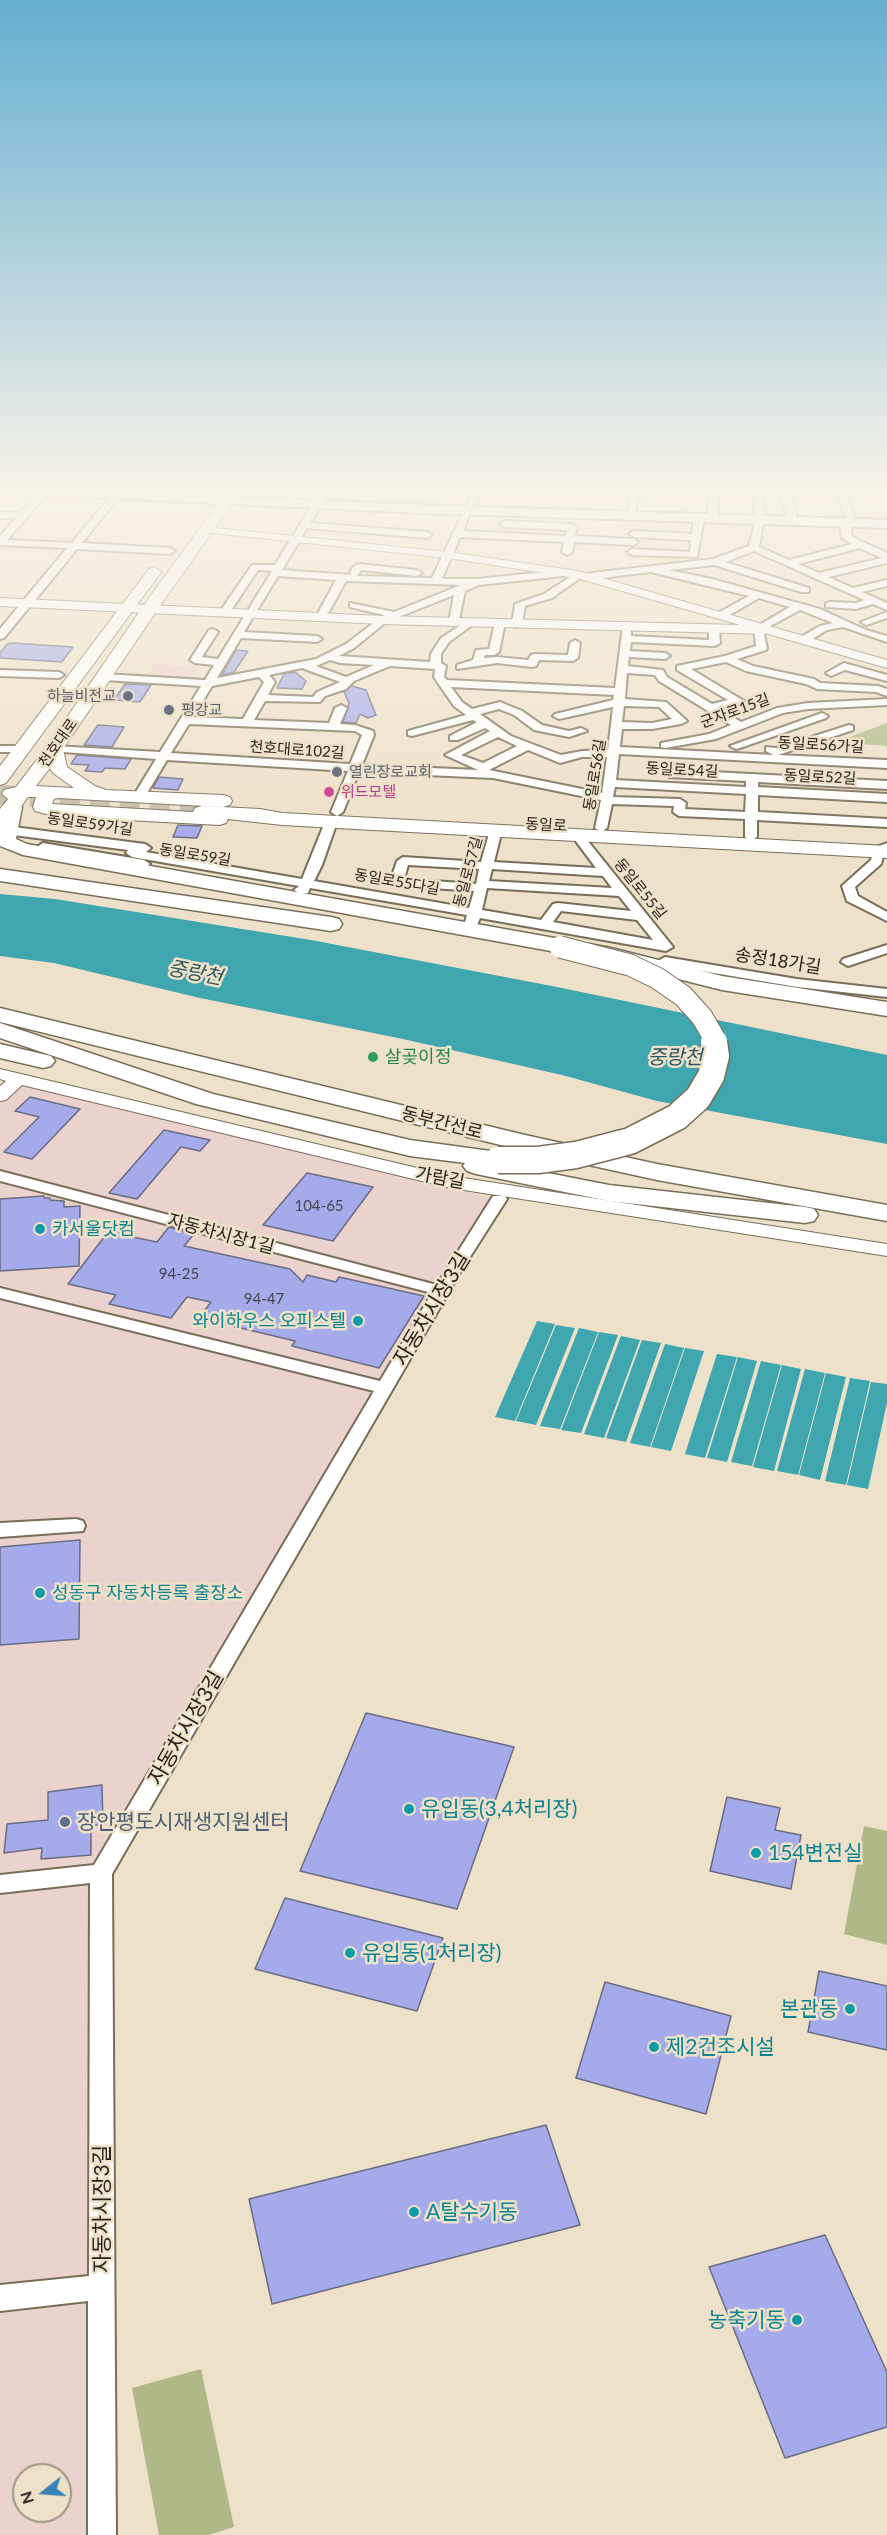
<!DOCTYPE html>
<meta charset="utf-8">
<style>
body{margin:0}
#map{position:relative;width:887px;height:2535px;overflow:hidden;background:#eee1c9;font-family:Lato,sans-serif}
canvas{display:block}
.north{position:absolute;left:12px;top:2463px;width:60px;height:60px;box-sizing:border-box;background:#eee1c9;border:2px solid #9e9583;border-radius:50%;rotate:253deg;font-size:16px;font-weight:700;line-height:24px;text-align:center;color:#27231a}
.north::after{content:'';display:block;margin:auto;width:21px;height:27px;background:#3982b7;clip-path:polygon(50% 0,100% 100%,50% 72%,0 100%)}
</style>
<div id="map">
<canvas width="887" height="2535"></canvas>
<div class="north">N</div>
</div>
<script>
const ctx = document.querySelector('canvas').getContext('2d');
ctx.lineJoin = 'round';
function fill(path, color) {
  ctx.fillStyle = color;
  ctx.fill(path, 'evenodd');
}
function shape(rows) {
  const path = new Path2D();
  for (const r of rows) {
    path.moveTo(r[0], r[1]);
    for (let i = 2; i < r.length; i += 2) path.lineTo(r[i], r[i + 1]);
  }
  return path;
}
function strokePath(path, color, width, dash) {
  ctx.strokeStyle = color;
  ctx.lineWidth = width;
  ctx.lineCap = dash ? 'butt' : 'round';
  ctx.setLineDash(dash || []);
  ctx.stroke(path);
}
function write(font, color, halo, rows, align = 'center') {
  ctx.font = font + ' Lato,"Noto Sans KR",sans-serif';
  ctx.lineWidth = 5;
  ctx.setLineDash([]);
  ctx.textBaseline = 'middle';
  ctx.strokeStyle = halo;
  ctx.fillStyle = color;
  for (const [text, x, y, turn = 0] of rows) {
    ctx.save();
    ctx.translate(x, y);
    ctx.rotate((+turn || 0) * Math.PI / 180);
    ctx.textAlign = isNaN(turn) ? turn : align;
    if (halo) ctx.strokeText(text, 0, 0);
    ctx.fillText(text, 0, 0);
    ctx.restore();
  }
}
fill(shape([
 [154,664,199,667,190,681,145,678],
 [13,1083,499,1199,101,1873,101,2535,0,2535,0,1095],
 [24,2475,60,2475,60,2511,24,2511]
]), '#ecd2cc');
fill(shape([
 [887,723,887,746,836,742],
 [864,1826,887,1831,887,1945,844,1934],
 [201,2369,234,2527,208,2535,159,2535,132,2388]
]), '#afb987');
fill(shape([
 [0,894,55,899,311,940,552,986,887,1055,887,1144,657,1101,562,1075,403,1039,200,998,54,963,0,956],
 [537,1321,555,1324,515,1421,495,1417],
 [556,1325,575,1328,536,1425,516,1421],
 [579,1328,598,1332,560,1429,540,1426],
 [599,1332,618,1335,581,1433,561,1430],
 [621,1336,640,1340,604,1438,584,1434],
 [642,1340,661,1343,626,1442,606,1438],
 [665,1344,684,1348,650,1447,630,1443],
 [685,1348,704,1351,671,1451,651,1447],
 [717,1354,737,1357,705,1458,685,1454],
 [738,1357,757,1361,727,1462,707,1458],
 [761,1361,781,1365,752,1466,731,1462],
 [782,1365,801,1369,774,1471,753,1467],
 [805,1369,825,1373,798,1475,777,1471],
 [826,1373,846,1377,820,1480,799,1475],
 [850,1378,870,1381,846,1485,825,1481],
 [871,1382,887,1384,887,1403,868,1489,847,1485]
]), '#3fa5af');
const building = shape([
 [12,643,73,647,62,662,0,658,0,653,7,644,12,643],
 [236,650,248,651,234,672,222,675,236,650],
 [295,672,306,681,302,689,277,688,284,674,295,672],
 [125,684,151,685,140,702,114,700,125,684],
 [352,686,366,690,376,715,368,718,360,714,356,723,343,722,349,703,344,692,352,686],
 [98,725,124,727,112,747,84,745,98,725],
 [77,755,131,759,125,769,105,768,102,772,85,771,89,765,71,764,77,755],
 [159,777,183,779,178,790,153,788,159,777],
 [178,825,202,826,197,838,173,837,178,825],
 [30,1097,80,1109,32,1159,4,1152,39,1117,15,1111,30,1097],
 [164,1130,210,1140,200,1151,181,1147,137,1199,109,1193,164,1130],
 [307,1173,373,1187,333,1241,263,1225,307,1173],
 [44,1196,44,1198,50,1198,50,1200,64,1201,64,1207,80,1206,79,1266,0,1271,0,1199,44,1196],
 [115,1223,130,1226,123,1235,157,1242,169,1227,194,1234,184,1246,290,1269,303,1282,307,1275,336,1282,339,1277,424,1296,379,1368,292,1346,295,1341,199,1318,211,1302,187,1297,171,1318,109,1304,116,1295,68,1284,115,1223],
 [80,1540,79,1639,0,1645,0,1547,80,1540],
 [366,1713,514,1747,457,1909,300,1871,366,1713],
 [102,1785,103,1825,91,1825,91,1855,41,1859,42,1848,4,1853,7,1824,48,1820,48,1792,102,1785],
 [727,1797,780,1808,775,1830,801,1835,791,1889,710,1871,727,1797],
 [285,1898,443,1938,417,2011,255,1969,285,1898],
 [819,1971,887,1986,887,2050,808,2032,819,1971],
 [605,1982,731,2016,706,2114,576,2078,605,1982],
 [546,2125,580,2225,272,2304,249,2199,546,2125],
 [825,2235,887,2372,887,2427,785,2458,709,2267,825,2235]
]);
fill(building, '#a5aaeb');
strokePath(building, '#696c82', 1.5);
strokePath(shape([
 [0,795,205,806]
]), '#c6bba6', 20, [20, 10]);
const minor = shape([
 [44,487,54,487,7,540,72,543,118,487,127,487,82,543,170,548,175,551,170,554,77,549,4,638,0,639,0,629,67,548,0,545,0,536,16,518,0,518,0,512,21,513,44,487],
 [323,487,332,487,310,523,427,532,432,535,427,538,307,528,282,570,352,575,350,573,353,567,358,564,417,570,422,573,417,576,361,570,357,576,432,578,475,487,484,487,472,508,463,531,565,536,567,530,505,527,500,524,505,521,572,524,577,527,575,536,633,539,638,542,633,545,574,542,572,552,567,555,562,552,564,542,460,537,442,579,477,579,563,570,568,573,563,576,479,585,465,591,458,624,449,622,454,595,386,622,354,648,339,656,430,662,431,654,441,638,470,619,474,620,474,624,449,642,441,654,441,663,446,666,444,677,447,680,615,688,623,625,631,625,631,636,709,640,709,629,714,626,719,629,720,643,715,646,631,642,630,651,665,653,670,656,665,659,629,657,628,666,663,670,667,677,712,704,728,700,677,670,677,666,725,656,756,646,754,628,790,607,759,598,726,617,718,617,718,613,749,596,651,572,584,580,580,578,552,598,525,606,522,624,517,627,512,624,515,604,544,594,578,572,583,574,713,559,749,546,756,518,753,500,758,497,763,500,764,516,759,547,789,560,852,544,842,538,840,522,846,519,838,494,790,493,797,517,792,520,787,517,780,493,718,491,718,515,713,518,708,515,709,491,652,490,638,500,634,514,628,514,629,499,641,490,629,490,625,487,844,487,887,489,887,495,847,494,855,519,850,522,852,537,887,553,887,563,828,577,853,588,887,580,887,586,862,592,887,603,887,610,873,604,856,609,826,607,826,603,830,602,856,603,864,600,754,551,725,562,809,588,809,592,801,592,714,565,669,570,712,579,820,609,866,630,887,636,887,642,843,627,827,630,809,641,801,641,801,637,820,626,833,623,800,610,763,630,767,648,766,650,737,659,753,666,814,679,820,683,878,686,887,689,887,696,876,692,817,689,806,684,746,671,726,662,691,669,744,701,720,709,741,722,777,708,808,703,887,699,887,705,808,709,783,713,716,739,665,748,661,747,661,743,709,734,731,725,659,681,655,675,627,673,625,699,666,702,687,721,681,724,652,729,622,729,620,747,773,755,766,751,766,747,777,748,849,725,853,726,853,730,778,755,887,760,887,768,619,754,616,780,746,787,746,781,669,777,667,774,673,770,887,781,887,789,758,782,758,787,887,794,887,802,758,795,758,812,887,819,887,827,757,820,757,837,751,841,745,837,745,819,679,816,673,812,674,806,612,804,607,828,601,832,595,828,601,800,493,778,359,772,343,812,337,816,331,812,348,771,167,760,144,798,140,799,134,795,156,759,50,751,48,749,54,746,160,752,201,686,104,680,99,677,104,674,205,680,214,665,195,663,190,660,209,630,213,629,218,632,202,657,218,659,272,571,258,570,228,615,219,613,252,565,275,565,323,487],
 [860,548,882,558,819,573,798,564,860,548],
 [278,576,336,580,316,617,321,620,326,617,346,581,461,585,394,612,350,603,350,607,384,615,346,644,316,659,217,678,241,638,317,642,322,639,317,636,244,632,278,576],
 [330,660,340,663,374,665,346,677,316,666,330,660],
 [390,666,435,669,434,677,438,683,454,706,466,715,408,731,408,735,412,736,473,720,477,722,450,736,450,740,458,740,485,728,490,731,445,755,478,770,362,765,374,735,373,731,355,725,340,724,347,708,341,705,335,708,329,723,254,720,265,701,320,702,325,696,346,689,354,681,390,666],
 [302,668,340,682,317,692,313,697,268,695,275,682,269,675,302,668],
 [259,677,264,682,243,719,193,717,212,686,259,677],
 [451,687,614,695,613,700,555,714,553,716,559,719,613,707,608,750,582,751,561,755,511,736,480,714,499,709,514,715,534,730,569,737,587,731,581,728,569,731,542,725,522,711,500,702,472,709,462,702,451,687],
 [624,706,659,707,672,719,652,723,622,722,624,706],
 [189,724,355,731,362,735,350,764,171,753,189,724],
 [498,737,517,746,483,763,461,755,498,737],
 [528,750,560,763,582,757,607,757,602,793,489,770,528,750],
 [615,787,746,794,745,812,685,809,686,803,680,799,613,797,615,787],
 [699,516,704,519,697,557,632,555,627,552,632,549,690,552,691,540,634,537,629,534,634,531,692,534,694,519,699,516],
 [887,612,887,618,866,625,861,622,887,612],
 [500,620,505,623,499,652,494,655,485,655,484,658,497,657,528,660,531,655,535,654,568,655,570,643,575,640,580,643,578,658,573,661,539,660,536,666,532,667,497,663,457,669,457,665,473,660,476,650,489,649,495,623,500,620],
 [844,663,887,675,887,681,845,670,831,676,826,673,844,663],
 [0,670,59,672,64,675,59,678,0,676,0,670],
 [822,713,828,716,826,718,740,748,736,749,730,746,822,713],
 [0,746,21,746,27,749,21,752,0,752,0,746],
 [331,818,337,822,322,865,314,881,469,908,474,891,391,885,390,882,397,861,403,857,481,862,490,830,496,826,502,830,494,862,596,868,575,840,578,832,586,832,587,840,673,947,666,951,480,918,477,925,472,926,465,922,467,915,310,888,308,893,300,894,294,890,299,886,132,857,126,853,128,850,6,834,0,830,6,826,145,844,151,848,146,852,302,879,325,822,331,818],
 [408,865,479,869,476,884,404,879,408,865],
 [492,869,603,876,612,888,489,881,492,869],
 [487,888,619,896,631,911,558,903,553,904,541,920,482,910,487,888],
 [561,911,637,920,653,940,553,922,561,911],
 [43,843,144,860,150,864,144,868,39,850,37,847,43,843],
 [887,843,887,852,884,853,881,864,855,887,858,896,887,912,887,921,847,901,842,886,871,860,874,848,887,843],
 [887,945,887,953,848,966,841,962,843,959,887,945],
 [665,957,797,979,887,989,887,997,797,987,660,964,658,961,665,957],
 [0,1171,437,1285,493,1196,505,1196,507,1199,461,1271,112,1874,116,2535,88,2535,88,2301,0,2311,0,2285,89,2276,90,1883,0,1893,0,1875,94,1865,374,1391,0,1298,0,1288,380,1381,432,1293,0,1181,0,1171],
 [76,1519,83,1521,85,1526,83,1531,0,1537,0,1523,76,1519]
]);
const tertiary = shape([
 [206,527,448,552,578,571,887,660,887,668,768,634,382,624,0,606,0,598,382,616,740,625,577,578,448,558,202,532,200,530,206,527],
 [0,1069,451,1176,887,1244,887,1256,451,1188,22,1085,6,1100,0,1101,0,1086,6,1081,0,1079,0,1069]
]);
const secondary = shape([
 [0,487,421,505,887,520,887,528,421,513,0,493,0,487]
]);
const primary = shape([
 [230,487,244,487,162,603,63,749,67,767,95,786,106,790,223,795,230,797,232,801,230,805,223,807,58,798,54,799,52,804,193,812,195,808,202,806,260,809,282,813,887,846,887,858,282,825,228,819,226,823,219,825,53,816,35,811,33,807,36,797,28,797,7,826,0,828,0,809,8,799,2,794,4,790,16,787,48,745,149,598,230,487],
 [50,768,53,773,74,788,36,786,50,768],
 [154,567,162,572,159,575,6,783,0,785,0,766,149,569,154,567]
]);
const trunk = shape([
 [12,801,19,803,22,807,16,839,27,844,611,948,722,976,887,1002,887,1016,722,990,611,962,23,855,0,846,0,815,5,803,12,801],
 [0,869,331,917,339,919,342,924,339,929,331,931,0,881,0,869],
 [0,1008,525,1135,657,1164,887,1205,887,1221,657,1180,525,1151,0,1022,0,1008],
 [0,1023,213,1094,410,1140,498,1152,507,1155,511,1160,507,1165,609,1185,805,1207,814,1209,818,1215,814,1221,805,1223,609,1201,476,1174,467,1171,463,1166,465,1163,410,1156,196,1104,0,1038,0,1023],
 [0,1044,51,1056,55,1061,51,1066,43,1068,0,1058,0,1044]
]);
strokePath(minor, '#796d58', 4);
strokePath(tertiary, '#796d58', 2);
strokePath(secondary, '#796d58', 4);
strokePath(primary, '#796d58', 2);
strokePath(trunk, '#796d58', 3);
fill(minor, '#fff');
fill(tertiary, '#fff');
fill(secondary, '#fff');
fill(primary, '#fff');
fill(trunk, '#fff');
const trunkBridgeFar1 = shape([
 [560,947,630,965,657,978,683,996,702,1017,713,1036,714,1043]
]);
const trunkBridge = shape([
 [498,1160,538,1160,576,1155,630,1141,677,1117,698,1098,711,1076,716,1056,714,1042]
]);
strokePath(trunkBridgeFar1, '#796d58', 23, []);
strokePath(trunkBridge, '#796d58', 29, []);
strokePath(trunkBridgeFar1, '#fff', 21);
strokePath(trunkBridge, '#fff', 26);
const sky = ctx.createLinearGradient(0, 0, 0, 842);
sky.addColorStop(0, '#64aed1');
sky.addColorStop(0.58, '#f7f2e7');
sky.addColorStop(1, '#f7f2e700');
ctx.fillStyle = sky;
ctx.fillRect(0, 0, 887, 842);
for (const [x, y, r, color] of [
 [128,696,6,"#6b7280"],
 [169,710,6,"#6b7280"],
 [337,772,6,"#6b7280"],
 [329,792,6,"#d1479c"],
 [373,1057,6,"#2e9e5b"],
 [40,1229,6,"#0f9aa8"],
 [358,1321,6,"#0f9aa8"],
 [40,1593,6,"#0f9aa8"],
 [409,1809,6,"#0f9aa8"],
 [65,1822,6,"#5c6f8a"],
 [756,1853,6,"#0f9aa8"],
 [350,1953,6,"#0f9aa8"],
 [850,2009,6,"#0f9aa8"],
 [654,2047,6,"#0f9aa8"],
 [414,2212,6,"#0f9aa8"],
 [797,2320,6,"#0f9aa8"]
]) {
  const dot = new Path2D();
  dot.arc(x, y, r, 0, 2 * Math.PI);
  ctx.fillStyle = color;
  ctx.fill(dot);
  strokePath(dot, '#eee1c9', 2);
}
write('15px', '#5b616d', '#eee1c9', [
 ["하늘비전교",116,696,"right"],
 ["평강교",181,710],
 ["열린장로교회",349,772]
], 'left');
write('15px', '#27231a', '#eee1c9', [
 ["군자로15길",735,711,-20],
 ["천호대로",58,743,-55],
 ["동일로56가길",821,745,3],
 ["천호대로102길",297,750,4],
 ["동일로54길",682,770,3],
 ["동일로56길",595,775,-81],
 ["동일로52길",820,777,3],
 ["동일로59가길",90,824,8],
 ["동일로",546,825,3],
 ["동일로59길",195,855,9],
 ["동일로57길",468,872,-75],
 ["동일로55다길",397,882,10],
 ["동일로55길",640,889,51]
]);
write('15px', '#b23c85', '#eee1c9', [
 ["위드모텔",341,792]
], 'left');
write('15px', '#46454e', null, [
 ["104-65",319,1206],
 ["94-25",179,1274],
 ["94-47",264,1299]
]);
write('18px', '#27231a', '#eee1c9', [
 ["송정18가길",778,961,9],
 ["동부간선로",442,1123,14],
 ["가람길",440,1178,11],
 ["자동차시장1길",221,1234,15]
]);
write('18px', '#27864d', '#eee1c9', [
 ["살곶이정",385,1057]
], 'left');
write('18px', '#0d838f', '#eee1c9', [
 ["카서울닷컴",52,1229],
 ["와이하우스 오피스텔",346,1321,"right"],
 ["성동구 자동차등록 출장소",52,1593]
], 'left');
write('italic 20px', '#2b575c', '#eee1c9', [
 ["중랑천",195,973,11],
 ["중랑천",675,1058]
]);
write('21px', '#27231a', '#eee1c9', [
 ["자동차시장3길",432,1309,-59],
 ["자동차시장3길",186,1728,-60],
 ["자동차시장3길",102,2209,-90]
]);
write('21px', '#0d838f', '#eee1c9', [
 ["유입동(3,4처리장)",421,1809],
 ["154변전실",768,1853],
 ["유입동(1처리장)",362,1953],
 ["본관동",838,2009,"right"],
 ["제2건조시설",666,2047],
 ["A탈수기동",426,2212],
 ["농축기동",785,2320,"right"]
], 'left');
write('21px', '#4e5e75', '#eee1c9', [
 ["장안평도시재생지원센터",77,1822]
], 'left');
</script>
